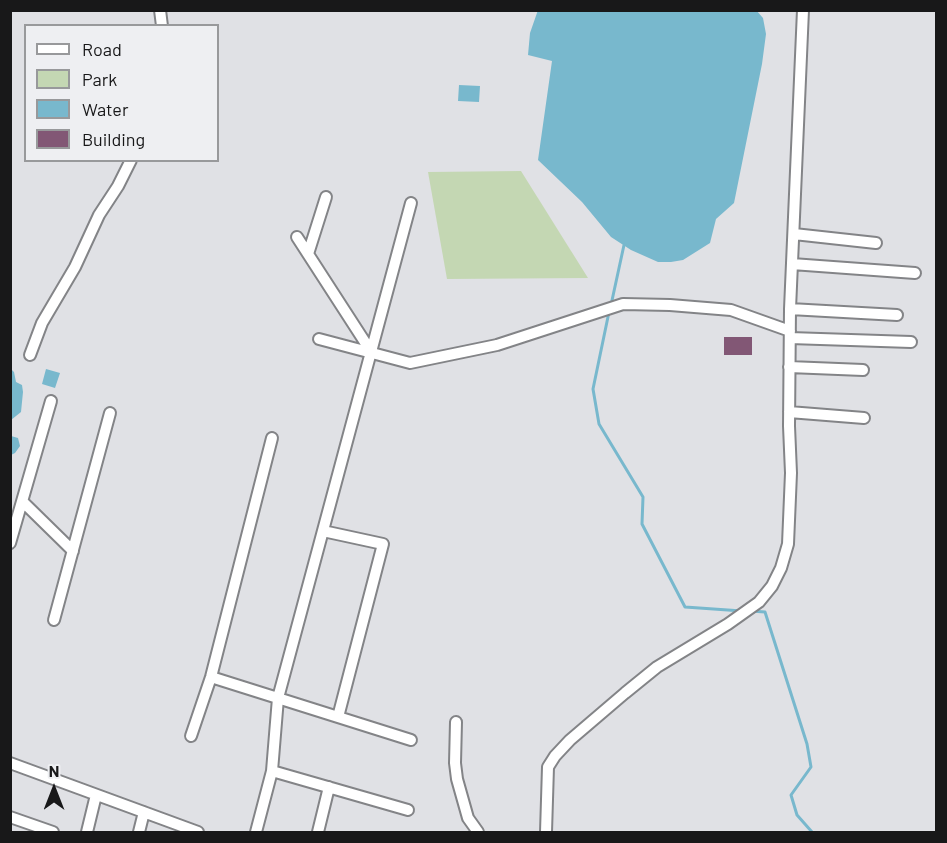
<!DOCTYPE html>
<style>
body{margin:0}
#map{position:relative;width:947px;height:843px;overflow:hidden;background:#e0e1e5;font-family:Barlow,sans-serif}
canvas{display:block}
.frame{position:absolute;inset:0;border:12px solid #181819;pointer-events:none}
.legend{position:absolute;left:24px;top:24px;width:195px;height:138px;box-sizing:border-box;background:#eeeff2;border:2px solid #98999b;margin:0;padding:8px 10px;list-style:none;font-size:18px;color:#181819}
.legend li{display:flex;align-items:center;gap:12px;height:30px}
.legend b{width:30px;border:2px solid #98999b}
.north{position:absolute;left:24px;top:759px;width:60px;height:60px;-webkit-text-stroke:4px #eeeff2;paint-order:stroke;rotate:0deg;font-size:16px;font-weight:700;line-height:24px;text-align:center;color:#181819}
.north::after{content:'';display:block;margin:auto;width:21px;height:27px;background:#181819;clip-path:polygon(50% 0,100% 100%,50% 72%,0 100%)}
</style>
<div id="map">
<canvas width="947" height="843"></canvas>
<div class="frame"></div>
<ul class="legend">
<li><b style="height:8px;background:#fff"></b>Road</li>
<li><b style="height:16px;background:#c4d7b3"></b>Park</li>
<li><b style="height:16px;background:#78b8cd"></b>Water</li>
<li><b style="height:16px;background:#825775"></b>Building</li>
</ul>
<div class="north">N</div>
</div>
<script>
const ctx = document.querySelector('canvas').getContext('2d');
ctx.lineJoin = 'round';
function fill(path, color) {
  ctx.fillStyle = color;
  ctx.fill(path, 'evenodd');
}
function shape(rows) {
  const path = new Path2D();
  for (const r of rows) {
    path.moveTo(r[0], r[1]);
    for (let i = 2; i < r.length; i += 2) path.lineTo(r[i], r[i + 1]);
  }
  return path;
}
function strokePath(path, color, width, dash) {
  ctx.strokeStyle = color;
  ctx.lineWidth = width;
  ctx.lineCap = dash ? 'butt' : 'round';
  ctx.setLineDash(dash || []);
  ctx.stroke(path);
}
fill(shape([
 [521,171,588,278,447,279,428,172]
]), '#c4d7b3');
fill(shape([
 [538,10,756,10,763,18,766,34,762,64,734,203,716,219,710,243,683,260,671,262,658,262,631,250,611,237,582,202,538,160,552,61,528,55,530,33],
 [459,85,480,86,479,102,458,101],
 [11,369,14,372,16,382,22,385,23,392,21,412,11,420],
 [46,369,60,373,55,388,42,384],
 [11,436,18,438,20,446,15,453,11,455]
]), '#78b8cd');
strokePath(shape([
 [611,305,624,245],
 [609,312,593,389,599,424,643,497,642,524,685,607,742,611],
 [751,611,765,612,807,744,811,767,791,795,797,815,812,832]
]), '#78b8cd', 3);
fill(shape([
 [724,337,752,337,752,355,724,355]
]), '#825775');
const minor = shape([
 [160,10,162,26],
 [794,234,876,243],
 [297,237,372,353],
 [308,254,326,197],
 [792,264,915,273],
 [790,309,897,315],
 [790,338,911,342],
 [319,339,410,363,497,345,623,304,670,305,731,310,790,331],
 [30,355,42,323,75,267,99,215,118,186,131,160],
 [789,367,863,370],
 [789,412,864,418],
 [22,501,73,551],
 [323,531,383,544,338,717],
 [10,543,51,401],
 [54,620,110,413],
 [211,677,411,740],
 [456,722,455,763,457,779,468,818,478,832],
 [191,736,211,677,272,438],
 [10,763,198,832],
 [272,771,408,810],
 [10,817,53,832],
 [87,832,96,795],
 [139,832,144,812],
 [256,832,272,771,278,698,411,203],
 [318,832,329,787],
 [546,832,548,767,555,756,570,740,625,693,657,667,728,624,759,602,772,586,781,568,788,544,791,473,789,426,790,309,803,10]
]);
strokePath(minor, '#838487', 14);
strokePath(minor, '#fff', 10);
</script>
